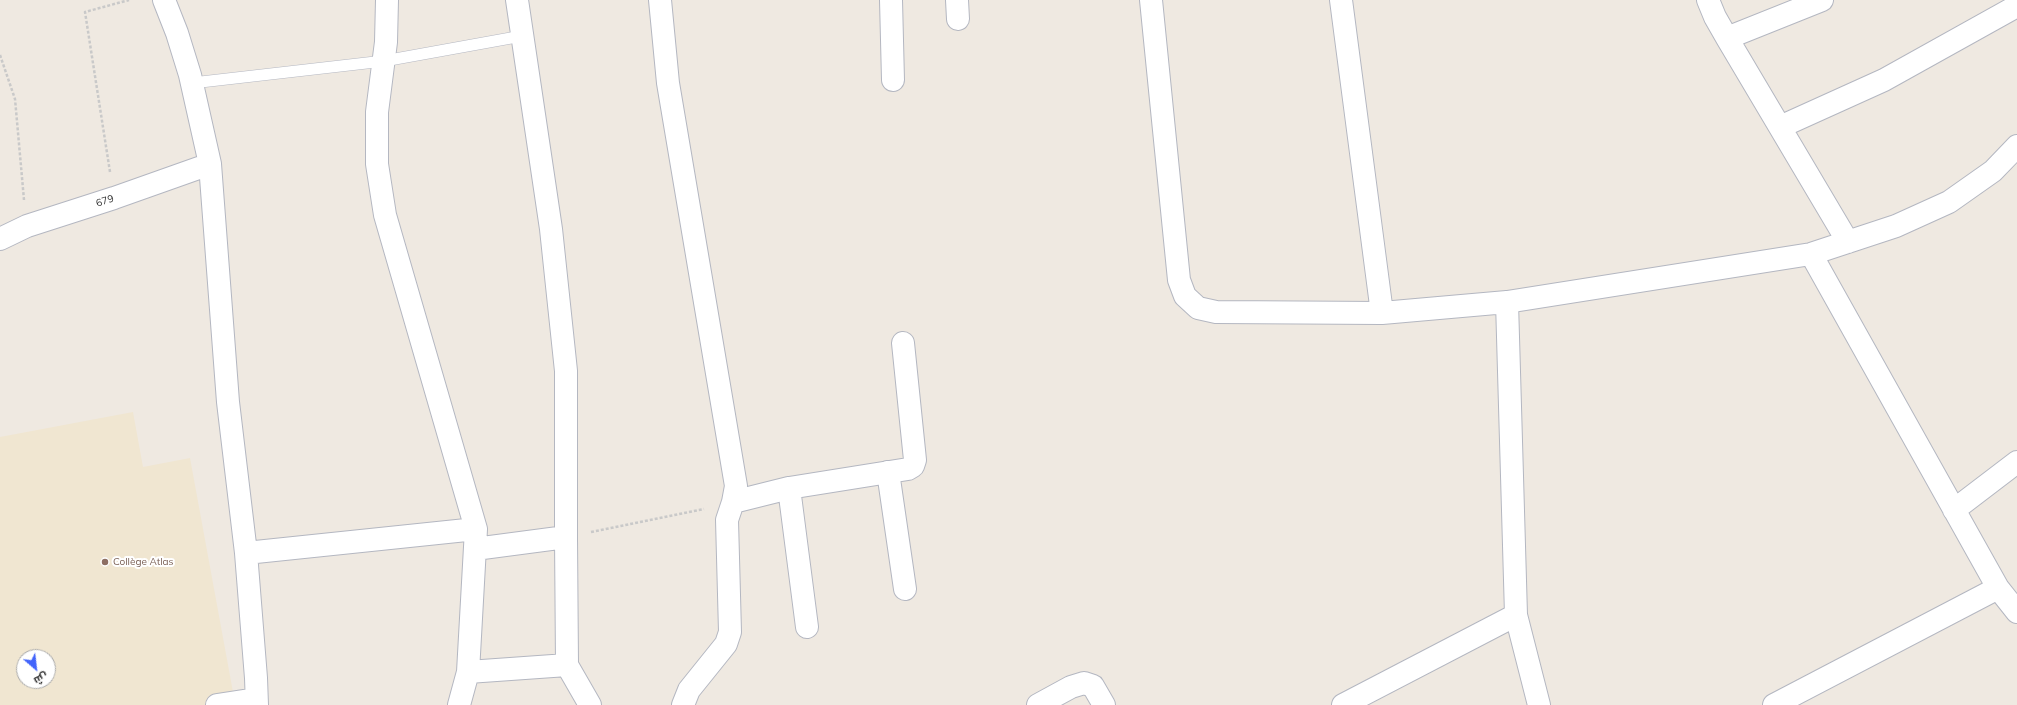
<!DOCTYPE html>
<meta charset="utf-8">
<style>
body{margin:0}
#map{position:relative;width:2017px;height:705px;overflow:hidden;background:#efe9e1;font-family:Mulish,Cairo,sans-serif}
canvas{display:block}
.north{position:absolute;left:16px;top:649px;width:40px;height:40px;box-sizing:border-box;background:#fff;border:1px solid #ababab;border-radius:50%;rotate:152deg;font-size:11px;font-weight:700;line-height:16px;text-align:center;color:#2e2e2e}
.north::after{content:'';display:block;margin:auto;width:14px;height:18px;background:#4264fb;clip-path:polygon(50% 0,100% 100%,50% 72%,0 100%)}
</style>
<div id="map">
<canvas width="2017" height="705"></canvas>
<div class="north">ش</div>
</div>
<script>
const ctx = document.querySelector('canvas').getContext('2d');
ctx.lineJoin = 'round';
function fill(path, color) {
  ctx.fillStyle = color;
  ctx.fill(path, 'evenodd');
}
function shape(rows) {
  const path = new Path2D();
  for (const r of rows) {
    path.moveTo(r[0], r[1]);
    for (let i = 2; i < r.length; i += 2) path.lineTo(r[i], r[i + 1]);
  }
  return path;
}
function strokePath(path, color, width, dash) {
  ctx.strokeStyle = color;
  ctx.lineWidth = width;
  ctx.lineCap = dash ? 'butt' : 'round';
  ctx.setLineDash(dash || []);
  ctx.stroke(path);
}
function write(font, color, halo, rows, align = 'center') {
  ctx.font = font + ' Mulish,sans-serif';
  ctx.lineWidth = 4;
  ctx.setLineDash([]);
  ctx.textBaseline = 'middle';
  ctx.strokeStyle = halo;
  ctx.fillStyle = color;
  for (const [text, x, y, turn = 0] of rows) {
    ctx.save();
    ctx.translate(x, y);
    ctx.rotate((+turn || 0) * Math.PI / 180);
    ctx.textAlign = isNaN(turn) ? turn : align;
    if (halo) ctx.strokeText(text, 0, 0);
    ctx.fillText(text, 0, 0);
    ctx.restore();
  }
}
fill(shape([
 [133,412,143,467,190,458,235,703,224,705,0,705,0,437],
 [24,657,48,657,48,681,24,681]
]), '#f0e6d1');
const service = shape([
 [192,83,384,61,522,36]
]);
const minor = shape([
 [164,0,177,33,190,75,210,164,228,402,246,553,256,678,257,705],
 [387,0,386,42,377,112,377,164,385,215,476,529,468,672,459,705],
 [517,0,551,229,566,371,566,537],
 [660,0,668,83,736,486,733,502,727,520,730,632,726,644,689,690,683,705],
 [891,0,893,80],
 [957,0,958,19],
 [1151,0,1179,280,1185,296,1198,308,1216,312,1382,313,1507,302,1811,254,1896,226,1949,202,1993,171,2017,146],
 [1341,0,1382,313],
 [1708,0,1715,17,1727,38,1848,242],
 [1727,38,1822,0],
 [1780,127,1884,80,2017,6],
 [0,239,27,226,114,198,210,164],
 [1507,302,1516,615,1539,705],
 [888,472,905,589],
 [789,488,807,627],
 [733,502,789,488,908,469,913,466,915,460,903,343],
 [1954,510,2017,462],
 [475,549,566,537,567,665],
 [246,553,476,529],
 [1998,588,2017,612],
 [468,672,567,665,590,705],
 [217,705,256,699],
 [1038,705,1071,687,1084,683,1093,686,1104,705],
 [1343,705,1516,615],
 [1774,705,1998,588,1811,254]
]);
strokePath(service, '#b4b7c1', 12);
strokePath(minor, '#b4b7c1', 24);
strokePath(shape([
 [0,55,15,99,24,200],
 [110,172,85,12,129,0],
 [591,532,704,509]
]), '#c9c9c9', 2.5, [3, 2]);
strokePath(service, '#fff', 11);
strokePath(minor, '#fff', 22);
for (const [x, y, r, color] of [
 [105,562,4,"#8d6e63"]
]) {
  const dot = new Path2D();
  dot.arc(x, y, r, 0, 2 * Math.PI);
  ctx.fillStyle = color;
  ctx.fill(dot);
  strokePath(dot, '#fff', 1.5);
}
write('10px', '#2e2e2e', '#fff', [
 ["679",105,201,-18]
]);
write('10px', '#785e54', '#fff', [
 ["Collège Atlas",113,562]
], 'left');
</script>
